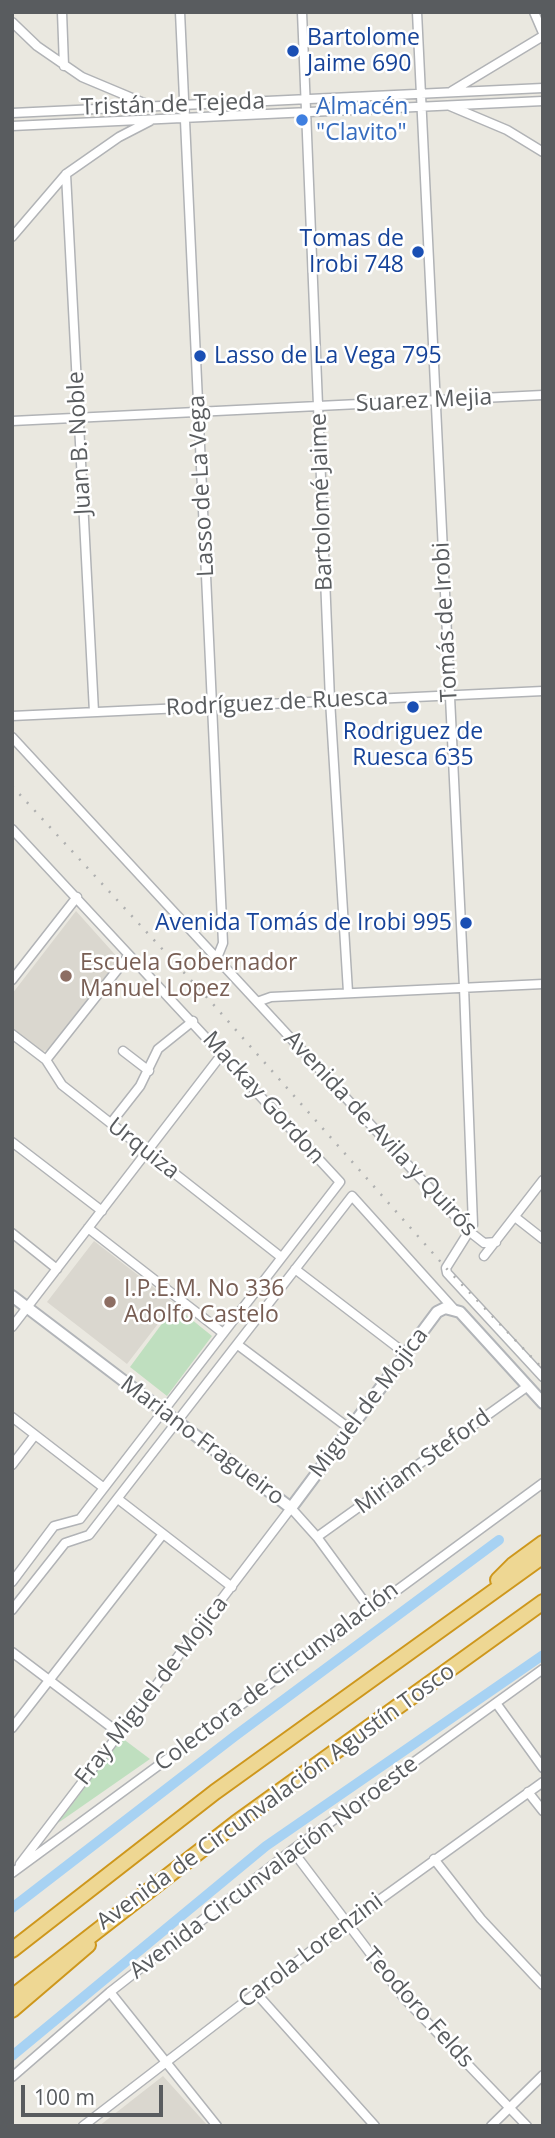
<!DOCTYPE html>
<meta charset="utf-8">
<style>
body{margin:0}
#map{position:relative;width:555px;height:2138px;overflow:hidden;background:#eae8e0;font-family:"Open Sans",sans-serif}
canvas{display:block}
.frame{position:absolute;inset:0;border:14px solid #595c5f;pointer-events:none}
.scale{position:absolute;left:21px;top:2085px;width:142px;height:32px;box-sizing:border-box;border:4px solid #595c5f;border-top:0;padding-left:9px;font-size:21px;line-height:24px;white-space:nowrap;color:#595c5f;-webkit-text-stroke:5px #fff;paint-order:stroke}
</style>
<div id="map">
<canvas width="555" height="2138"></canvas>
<div class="frame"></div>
<div class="scale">100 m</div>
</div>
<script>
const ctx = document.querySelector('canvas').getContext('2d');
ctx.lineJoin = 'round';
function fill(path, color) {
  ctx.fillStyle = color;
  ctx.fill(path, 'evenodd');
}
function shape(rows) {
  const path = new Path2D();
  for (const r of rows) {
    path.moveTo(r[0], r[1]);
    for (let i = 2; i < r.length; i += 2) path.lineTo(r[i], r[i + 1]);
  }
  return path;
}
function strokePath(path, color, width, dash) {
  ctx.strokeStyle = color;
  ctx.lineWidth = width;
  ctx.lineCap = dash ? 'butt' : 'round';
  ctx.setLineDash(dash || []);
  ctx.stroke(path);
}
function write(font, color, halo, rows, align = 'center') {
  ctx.font = font + ' "Open Sans",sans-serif';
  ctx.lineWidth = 5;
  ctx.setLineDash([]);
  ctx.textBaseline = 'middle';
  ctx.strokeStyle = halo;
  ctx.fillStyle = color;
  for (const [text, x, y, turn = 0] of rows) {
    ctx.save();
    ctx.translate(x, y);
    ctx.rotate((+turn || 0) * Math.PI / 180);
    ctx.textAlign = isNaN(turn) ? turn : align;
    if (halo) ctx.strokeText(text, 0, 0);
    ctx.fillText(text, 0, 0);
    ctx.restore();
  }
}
fill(shape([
 [76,911,119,959,49,1050,42,1051,12,1028,12,994],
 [94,1241,174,1303,127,1364,47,1302],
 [163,2076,208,2126,99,2126]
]), '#dad7cf');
fill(shape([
 [175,1306,212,1336,167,1396,130,1367],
 [122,1738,150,1759,58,1823]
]), '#bfdfbf');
strokePath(shape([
 [12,1908,235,1736,499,1540],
 [12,2056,266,1846,543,1655]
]), '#a7d2f3', 10);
const street = shape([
 [62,12,64,66],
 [180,12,223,943,217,958],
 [302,12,330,700,348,992],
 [417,12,464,987,473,1225,446,1268,447,1273,543,1377],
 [534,12,543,33],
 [12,22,37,46,82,77,144,103],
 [452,91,543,36],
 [450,106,507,130,543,152],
 [12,113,543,88],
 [12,126,543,101],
 [66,174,94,712],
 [12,237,66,174,119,137,150,121],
 [12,421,543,395],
 [12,716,543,691],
 [12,737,470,1232,484,1243,496,1242],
 [12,829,340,1182,80,1519,54,1526,12,1582],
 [12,980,77,897],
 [257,1002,271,997,543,984],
 [12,1034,46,1060,62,1085,281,1257],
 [123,1051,149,1071],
 [46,1060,129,955],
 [111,1123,140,1086,158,1049,193,1021],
 [12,1142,102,1211],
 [515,1217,543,1239],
 [88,1228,223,1333],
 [12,1233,57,1269],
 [484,1256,543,1180],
 [295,1269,406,1354],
 [12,1327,222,1054],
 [238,1345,350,1429],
 [12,1417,104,1488],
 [12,1465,35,1435],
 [118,1499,232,1587],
 [317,1537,528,1386],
 [12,1610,65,1543,89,1535,352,1196,453,1308],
 [12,1652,119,1733],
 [496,1703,543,1768],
 [12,1728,163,1534],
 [528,1792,543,1811],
 [292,1850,404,1998,527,2126],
 [434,1859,481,1919,543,1985],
 [20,1864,291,1508,317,1537,369,1608],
 [12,1873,543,1483],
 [110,1992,217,2126],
 [256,1993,375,2126],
 [12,2077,110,1992,292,1850,543,1669],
 [83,2126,346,1924,543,1782],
 [491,2126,543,2075]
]);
const secondary = shape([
 [12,1296,291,1508,437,1312,445,1308,460,1312,543,1403]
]);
const highway = shape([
 [498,1580,513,1565,543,1543],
 [12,1950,215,1792,543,1556],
 [12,1997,236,1823,543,1602],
 [12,2010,88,1945]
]);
strokePath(street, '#b1b3b6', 11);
strokePath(secondary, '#b2b5b9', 14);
strokePath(highway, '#ce971c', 18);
strokePath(street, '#fff', 8);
strokePath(secondary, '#fff', 10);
strokePath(highway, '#eed793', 14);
strokePath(shape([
 [12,786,212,1003,446,1268,543,1369]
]), '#afb0b0', 2.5, [2, 9]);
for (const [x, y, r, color] of [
 [293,51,7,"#1a4fb4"],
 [302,120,7,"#3f7fe0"],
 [418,252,7,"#1a4fb4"],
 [200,356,7,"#1a4fb4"],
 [413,707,7,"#1a4fb4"],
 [466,923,7,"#1a4fb4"],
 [66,976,7,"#8d6e63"],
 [110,1302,7,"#8d6e63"]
]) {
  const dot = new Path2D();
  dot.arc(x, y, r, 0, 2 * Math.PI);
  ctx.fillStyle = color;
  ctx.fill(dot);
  strokePath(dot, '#fff', 2.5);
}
write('23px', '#164399', '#fff', [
 ["Bartolome",307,38],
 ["Jaime 690",307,64],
 ["Tomas de",404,239,"right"],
 ["Irobi 748",404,265,"right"],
 ["Lasso de La Vega 795",214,356],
 ["Rodriguez de",413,732,"center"],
 ["Ruesca 635",413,758,"center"],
 ["Avenida Tomás de Irobi 995",452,923,"right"]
], 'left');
write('23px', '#595c5f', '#fff', [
 ["Tristán de Tejeda",173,105,-2],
 ["Suarez Mejia",424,401,-3],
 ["Juan B. Noble",80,443,-93],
 ["Lasso de La Vega",202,486,-93],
 ["Bartolomé Jaime",322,502,-92],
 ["Tomás de Irobi",446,622,-93],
 ["Rodríguez de Ruesca",277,703,-3],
 ["Mackay Gordon",263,1098,48],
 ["Avenida de Avila y Quirós",380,1134,47],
 ["Urquiza",143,1149,38],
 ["Miguel de Mojica",369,1403,-53],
 ["Mariano Fragueiro",202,1441,37],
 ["Miriam Steford",423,1462,-36],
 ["Colectora de Circunvalación",277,1677,-37],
 ["Fray Miguel de Mojica",152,1691,-52],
 ["Avenida de Circunvalación Agustín Tosco",276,1797,-36],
 ["Avenida Circunvalación Noroeste",274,1868,-37],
 ["Carola Lorenzini",311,1951,-37],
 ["Teodoro Felds",418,2008,48]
]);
write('23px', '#366cbe', '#fff', [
 ["Almacén",316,107],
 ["\"Clavito\"",316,133]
], 'left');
write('23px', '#785e54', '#fff', [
 ["Escuela Gobernador",80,963],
 ["Manuel Lopez",80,989],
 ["I.P.E.M. No 336",124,1289],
 ["Adolfo Castelo",124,1315]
], 'left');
</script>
